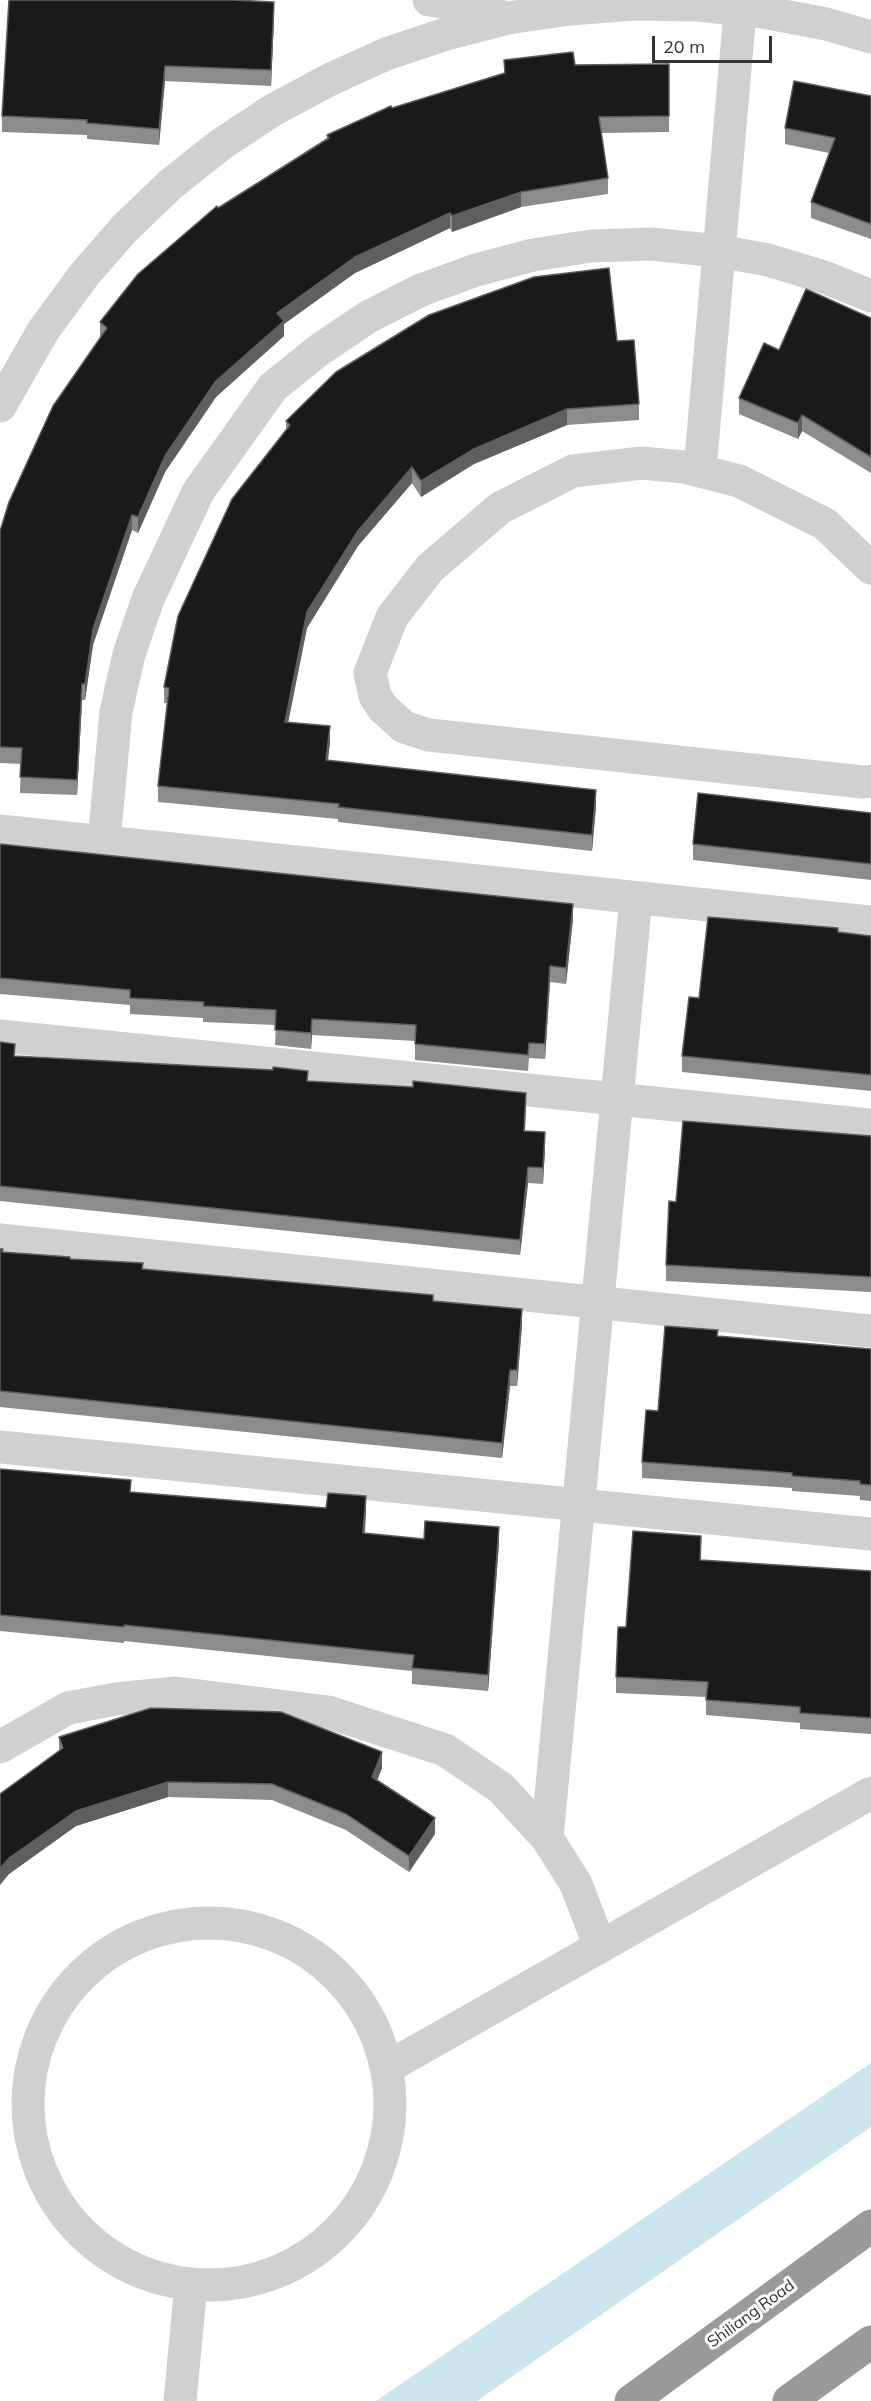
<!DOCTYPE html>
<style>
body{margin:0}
#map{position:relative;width:871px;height:2401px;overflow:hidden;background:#fff;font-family:Mulish,sans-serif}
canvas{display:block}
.scale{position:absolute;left:652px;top:36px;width:120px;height:27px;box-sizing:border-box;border:3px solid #333;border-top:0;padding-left:8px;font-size:18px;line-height:21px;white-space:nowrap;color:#333;-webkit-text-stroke:4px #fff;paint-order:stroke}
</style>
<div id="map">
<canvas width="871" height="2401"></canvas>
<div class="scale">20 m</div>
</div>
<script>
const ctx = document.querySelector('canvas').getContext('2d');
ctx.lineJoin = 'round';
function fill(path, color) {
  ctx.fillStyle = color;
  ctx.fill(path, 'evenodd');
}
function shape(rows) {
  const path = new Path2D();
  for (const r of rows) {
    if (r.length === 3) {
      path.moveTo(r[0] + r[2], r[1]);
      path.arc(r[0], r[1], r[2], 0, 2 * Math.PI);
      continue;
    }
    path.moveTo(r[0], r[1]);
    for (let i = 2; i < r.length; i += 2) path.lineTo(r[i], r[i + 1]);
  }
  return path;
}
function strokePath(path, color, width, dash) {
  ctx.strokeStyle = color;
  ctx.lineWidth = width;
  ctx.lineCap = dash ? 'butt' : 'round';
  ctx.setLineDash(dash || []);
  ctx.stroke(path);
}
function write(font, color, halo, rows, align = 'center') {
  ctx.font = font + ' Mulish,sans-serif';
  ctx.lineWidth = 6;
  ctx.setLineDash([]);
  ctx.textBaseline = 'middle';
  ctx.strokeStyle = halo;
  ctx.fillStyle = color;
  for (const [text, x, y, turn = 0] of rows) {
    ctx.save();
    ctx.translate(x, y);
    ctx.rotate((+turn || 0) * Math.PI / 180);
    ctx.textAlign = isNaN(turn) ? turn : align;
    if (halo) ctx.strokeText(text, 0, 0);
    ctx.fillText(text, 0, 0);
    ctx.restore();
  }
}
fill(shape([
 [871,2063,871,2127,477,2401,376,2401]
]), '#cce6f0');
strokePath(shape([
 [429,0,470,6,506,18],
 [0,406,43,331,84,275,125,228,171,184,220,145,273,110,329,80,386,54,446,34,508,18,570,9,634,4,699,5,763,12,826,24,871,37],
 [700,470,741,0],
 [871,568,825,524,739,481,684,467,642,463,573,471,500,508,430,568,392,617,370,673,375,696,383,708,404,727,429,735,863,782,871,781],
 [0,831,871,922],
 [104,842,116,712,129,654,148,599,198,492,273,387,319,350,368,317,421,290,476,270,533,255,591,246,651,244,719,251,768,260,824,277,871,296],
 [0,1036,871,1125],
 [0,1240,871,1331],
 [0,1447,871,1534],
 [0,1747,68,1708,116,1699,176,1693,328,1712,445,1750,501,1788,547,1838,576,1884,600,1947],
 [547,1838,636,898],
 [209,2104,181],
 [388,2067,871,1793],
 [180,2401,191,2284]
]), '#d0d0d0', 33);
strokePath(shape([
 [631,2401,871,2226],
 [789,2401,871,2342]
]), '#9a9a9a', 33);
fill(shape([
 [274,18,271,86,165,81,159,145,87,139,87,135,2,132,2,116],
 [504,60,575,65,669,64,669,132,601,133,608,178,608,194,521,207,452,232,450,228,355,273,284,324,284,336,216,397,165,472,138,533,132,530,93,645,85,700,82,700,77,795,20,793,21,764,0,763,0,531,100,338,100,322,218,208,327,138,327,135,392,108,504,73],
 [871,96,871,239,811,218,811,202,829,153,785,144,785,128],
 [871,318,871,473,802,431,798,439,739,414,739,398,779,350],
 [617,341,639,404,639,420,567,425,474,464,421,497,412,483,358,546,307,628,288,722,330,742,328,760,596,806,592,851,338,822,338,819,158,802,158,786,167,703,164,703,164,687,286,430,286,421],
 [871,813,871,880,693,860,693,844],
 [0,844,573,919,566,984,550,982,545,1059,529,1058,528,1071,415,1060,415,1041,312,1035,311,1049,275,1045,276,1025,203,1022,203,1018,130,1014,130,1005,0,994],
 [838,932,871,936,871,1091,682,1072,682,1056,699,998],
 [0,1042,15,1056,308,1081,526,1109,525,1131,545,1148,543,1184,528,1183,520,1255,0,1201],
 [871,1136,871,1292,666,1281,666,1265,676,1202],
 [0,1249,3,1252,433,1302,522,1325,517,1386,510,1386,502,1458,0,1407],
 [718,1336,871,1349,871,1501,860,1500,860,1496,792,1491,792,1488,642,1478,642,1462,658,1411],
 [0,1469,131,1492,366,1512,365,1533,424,1539,499,1543,488,1691,412,1684,412,1671,124,1641,124,1643,0,1631],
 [701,1552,701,1560,871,1571,871,1734,800,1729,800,1723,706,1715,706,1697,616,1693,616,1677,626,1627],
 [59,1737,382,1768,377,1780,435,1834,409,1872,346,1830,272,1800,168,1797,76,1826,9,1874,59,1751]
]), '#8c8c8c');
fill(shape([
 [274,2,274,18,271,86,271,70],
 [165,66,165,81,159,145,159,129],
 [521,192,521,207,452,232,452,216],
 [450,213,450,228,355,273,284,324,284,336,216,397,165,472,138,533,138,517,165,456,216,381,277,313,355,257],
 [567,409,567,425,474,464,421,497,421,481,474,449],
 [802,415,802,431,798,439,798,423],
 [412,467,412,483,358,546,307,628,285,738,285,722,307,612,358,531],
 [132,515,132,530,93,645,85,700,85,684,93,629],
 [82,684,82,700,77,795,77,780],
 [330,726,330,742,326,775,326,760],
 [596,790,596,806,592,851,592,835],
 [573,904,573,919,566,984,566,968],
 [550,966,550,982,545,1059,545,1044],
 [312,1019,312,1035,311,1049,311,1033],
 [545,1132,545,1148,543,1184,543,1168],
 [528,1167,528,1183,520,1255,520,1240],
 [522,1309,522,1325,517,1386,517,1370],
 [510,1370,510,1386,502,1458,502,1443],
 [366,1496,366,1512,363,1549,363,1533],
 [499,1527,499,1543,488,1691,488,1675],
 [382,1752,382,1768,372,1793,372,1777],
 [168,1782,168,1797,76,1826,9,1874,0,1885,0,1869,9,1858,76,1811],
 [435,1818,435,1834,409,1872,409,1856]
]), '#5f5f5f');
const building = shape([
 [9,0,233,0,274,2,271,70,165,66,159,129,87,123,87,120,2,116,9,0],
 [573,52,575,65,669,64,669,116,599,117,608,178,521,192,452,216,450,213,355,257,277,313,284,321,216,381,165,456,138,517,132,515,93,629,85,684,82,684,77,780,20,777,22,748,0,747,0,531,9,502,53,406,107,328,100,322,138,274,217,206,218,208,329,138,327,135,391,106,392,108,505,73,504,60,573,52],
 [794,81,871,96,871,224,811,202,835,138,785,128,794,81],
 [609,268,617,341,634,340,639,404,567,409,474,449,421,481,412,467,358,531,307,612,285,722,330,726,326,760,596,790,592,835,338,807,339,804,158,786,169,688,164,687,178,616,232,499,290,425,286,421,336,372,429,315,534,277,609,268],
 [806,289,871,318,871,457,802,415,798,423,739,398,764,343,779,350,806,289],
 [698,793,871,813,871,864,693,844,698,793],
 [0,844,573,904,566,968,550,966,545,1044,529,1043,528,1055,415,1044,416,1025,312,1019,311,1033,275,1030,276,1010,203,1006,204,1002,130,998,130,990,0,978,0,844],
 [708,917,838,928,838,932,871,936,871,1075,682,1056,689,997,699,998,708,917],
 [0,1042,15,1044,14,1056,273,1070,273,1067,308,1071,307,1081,413,1087,413,1081,526,1093,524,1131,545,1132,543,1168,528,1167,520,1240,0,1186,0,1042],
 [683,1121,871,1136,871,1277,666,1265,669,1201,676,1202,683,1121],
 [0,1249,3,1249,2,1252,70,1257,70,1259,143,1263,142,1269,433,1295,433,1301,522,1309,517,1370,510,1370,502,1443,0,1391,0,1249],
 [665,1326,718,1330,717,1336,871,1349,871,1485,860,1484,860,1481,792,1476,792,1473,642,1462,646,1410,658,1411,665,1326],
 [0,1469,131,1480,130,1492,326,1508,328,1493,366,1496,363,1533,424,1539,425,1521,499,1527,488,1675,412,1668,414,1655,124,1625,124,1627,0,1615,0,1469],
 [633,1531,701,1536,700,1560,871,1571,871,1718,800,1713,800,1707,706,1700,708,1682,616,1677,618,1627,626,1627,633,1531],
 [151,1708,281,1712,382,1752,372,1777,435,1818,409,1856,346,1814,272,1784,168,1782,76,1811,9,1858,0,1869,0,1794,63,1748,59,1737,151,1708]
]);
fill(building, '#1a1a1a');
strokePath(building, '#5f5f5f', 1.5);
write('16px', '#333', '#fff', [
 ["Shiliang Road",751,2314,-36]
]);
</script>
